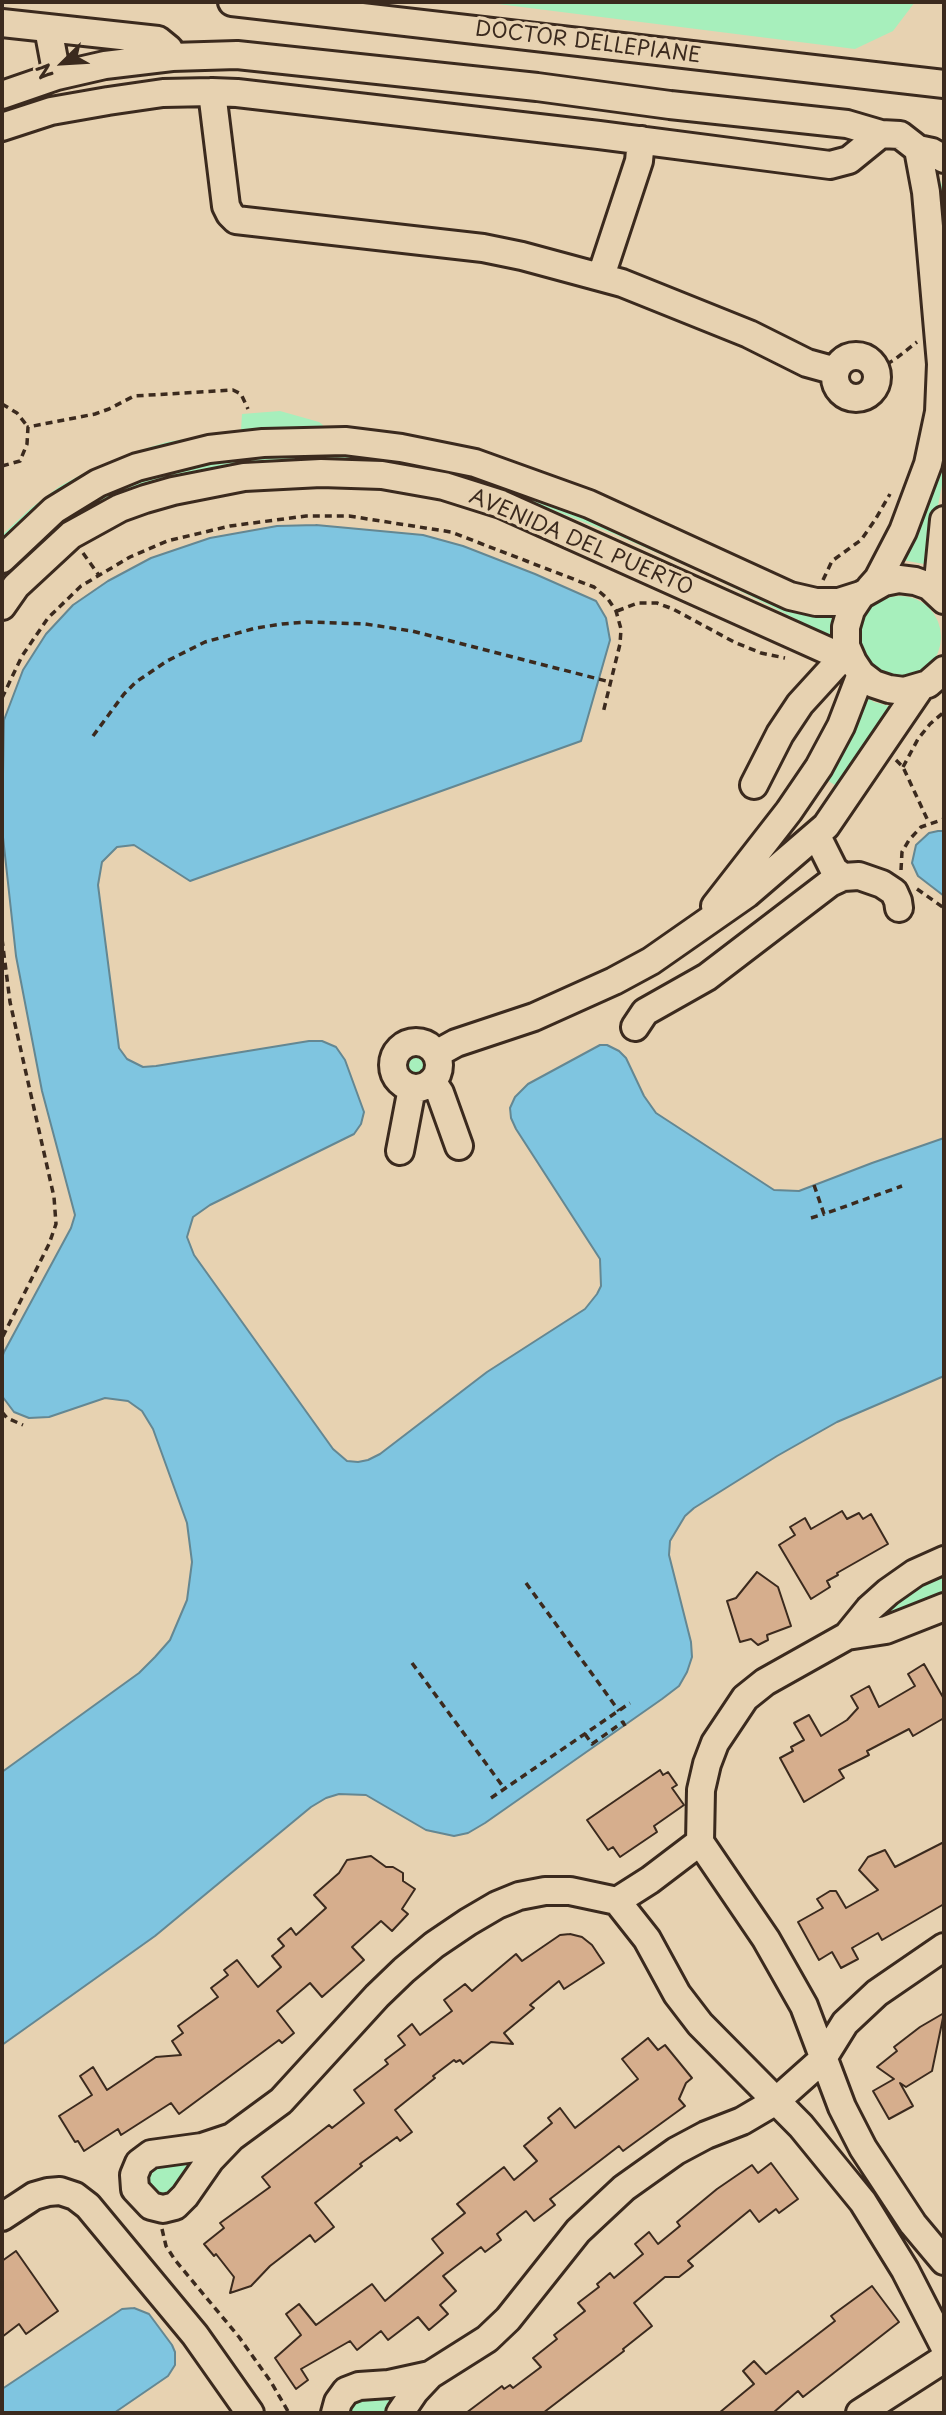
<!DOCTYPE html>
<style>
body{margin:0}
#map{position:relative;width:946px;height:2415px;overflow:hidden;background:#e7d2b1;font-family:"Playpen Sans",sans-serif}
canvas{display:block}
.frame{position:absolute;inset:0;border:4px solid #3b2a1e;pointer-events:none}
.north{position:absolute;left:28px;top:28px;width:70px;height:70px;-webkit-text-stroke:5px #e7d2b1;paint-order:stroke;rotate:246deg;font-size:19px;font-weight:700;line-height:28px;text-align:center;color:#3b2a1e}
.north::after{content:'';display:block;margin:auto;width:24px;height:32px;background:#3b2a1e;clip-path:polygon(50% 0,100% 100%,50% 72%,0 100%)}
</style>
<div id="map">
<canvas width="946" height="2415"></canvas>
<div class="frame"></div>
<div class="north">N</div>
</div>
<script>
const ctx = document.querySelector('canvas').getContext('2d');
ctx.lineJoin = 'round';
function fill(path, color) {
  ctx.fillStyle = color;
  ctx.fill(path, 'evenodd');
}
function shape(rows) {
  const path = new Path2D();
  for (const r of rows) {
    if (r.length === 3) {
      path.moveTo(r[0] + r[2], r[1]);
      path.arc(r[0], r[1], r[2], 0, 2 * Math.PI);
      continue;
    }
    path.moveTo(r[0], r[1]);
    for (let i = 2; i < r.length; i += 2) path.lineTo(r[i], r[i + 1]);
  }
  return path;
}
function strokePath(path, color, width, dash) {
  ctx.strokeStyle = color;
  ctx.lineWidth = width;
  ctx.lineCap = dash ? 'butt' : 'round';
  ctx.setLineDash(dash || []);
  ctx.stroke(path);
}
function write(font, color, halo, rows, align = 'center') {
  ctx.font = font + ' "Playpen Sans",sans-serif';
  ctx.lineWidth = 7;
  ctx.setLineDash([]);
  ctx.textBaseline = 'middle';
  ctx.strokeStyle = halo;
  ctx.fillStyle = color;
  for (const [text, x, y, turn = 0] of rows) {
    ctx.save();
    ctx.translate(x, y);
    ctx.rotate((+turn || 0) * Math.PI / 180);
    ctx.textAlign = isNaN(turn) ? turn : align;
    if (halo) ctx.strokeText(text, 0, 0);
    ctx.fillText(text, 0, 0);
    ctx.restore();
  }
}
fill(shape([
 [482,2,915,2,893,31,855,49],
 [934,166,942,185,944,210,944,301],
 [944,401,944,474,927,564,924,564,902,560],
 [280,411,319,422,323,425,322,429,167,449,2,544,2,535,31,508,60,486,90,470,131,453,167,442,241,430,242,414],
 [265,452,363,452,456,467,531,491,832,612,831,633,828,635,708,575,614,534,528,500,453,478,364,462,266,462,198,472,151,483,109,500,2,588,2,573,6,567,67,512,147,473],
 [900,637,41],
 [867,697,874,702,893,707,838,787,822,777,863,698],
 [416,1065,13],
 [944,1565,944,1599,876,1622,887,1604],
 [201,2150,172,2199,151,2196,142,2169],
 [404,2383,391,2413,342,2413,344,2401]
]), '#a7efbc');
const water = shape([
 [316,525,423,535,463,546,535,574,596,601,606,618,610,640,581,741,190,881,134,845,117,847,102,862,98,885,119,1048,127,1059,143,1067,156,1066,309,1041,322,1041,336,1047,345,1060,364,1112,361,1124,354,1134,210,1205,193,1217,187,1237,194,1255,333,1449,347,1461,358,1462,368,1460,380,1454,487,1372,585,1309,597,1294,601,1286,600,1259,516,1129,511,1118,510,1108,515,1097,528,1084,600,1045,607,1045,619,1051,626,1058,644,1096,656,1113,774,1190,799,1191,872,1163,944,1138,944,1376,837,1422,777,1456,694,1508,685,1516,670,1541,669,1555,691,1642,692,1657,687,1672,679,1686,662,1699,485,1823,468,1833,454,1836,426,1830,366,1795,339,1794,326,1798,311,1807,155,1936,2,2045,2,1772,139,1673,155,1657,170,1640,187,1600,192,1562,187,1523,153,1429,142,1411,128,1401,105,1398,49,1417,29,1418,14,1412,2,1396,2,1358,4,1352,71,1228,75,1215,42,1091,16,956,2,828,4,720,23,670,46,634,73,605,108,581,151,558,210,538,277,526,316,525],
 [938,831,944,831,944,896,918,876,912,863,916,845,929,833,938,831],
 [134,2308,149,2314,172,2345,175,2352,175,2365,168,2376,114,2413,2,2413,2,2389,122,2309,134,2308]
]);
fill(water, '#7fc5e0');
strokePath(water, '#648792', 2);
const building = shape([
 [842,1511,847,1519,859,1513,863,1519,871,1514,888,1544,837,1573,838,1575,827,1581,830,1587,811,1599,779,1545,795,1535,790,1527,805,1518,811,1529,842,1511],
 [757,1572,778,1587,791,1626,767,1635,768,1640,758,1645,751,1639,740,1642,727,1601,736,1598,757,1572],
 [924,1664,944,1699,944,1718,913,1736,909,1729,867,1751,869,1755,839,1770,844,1778,804,1802,780,1758,793,1751,791,1747,804,1740,794,1723,809,1715,821,1736,847,1720,858,1708,851,1696,869,1686,879,1707,915,1686,908,1674,924,1664],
 [660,1770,663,1775,668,1772,677,1785,672,1788,684,1805,654,1826,657,1832,620,1857,613,1847,608,1850,587,1820,660,1770],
 [944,1842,944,1904,882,1940,878,1933,852,1948,858,1959,841,1968,832,1952,819,1960,798,1922,823,1908,817,1899,830,1891,836,1891,846,1908,878,1890,859,1870,868,1857,885,1850,895,1867,944,1842],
 [371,1856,386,1867,393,1867,403,1873,403,1881,415,1889,402,1909,408,1914,392,1931,381,1921,352,1947,364,1960,322,1997,310,1983,277,2011,294,2033,282,2043,279,2040,179,2114,171,2103,121,2135,118,2129,84,2151,78,2141,75,2142,59,2116,92,2095,80,2076,93,2067,107,2090,156,2057,181,2055,172,2041,183,2033,178,2026,218,1997,211,1988,228,1975,224,1970,237,1960,258,1987,281,1967,272,1956,284,1946,278,1939,291,1928,296,1935,326,1908,314,1895,339,1873,347,1860,371,1856],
 [570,1934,582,1937,592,1945,604,1963,564,1989,559,1981,530,2005,534,2008,504,2033,513,2044,491,2042,463,2064,460,2060,456,2062,454,2060,433,2076,435,2078,395,2110,412,2132,400,2141,397,2137,360,2164,362,2166,315,2203,334,2227,315,2242,310,2235,270,2266,251,2286,230,2293,234,2277,216,2254,214,2256,204,2244,224,2228,220,2223,270,2187,262,2177,329,2125,332,2128,364,2103,354,2090,388,2064,385,2060,405,2045,398,2036,412,2024,420,2035,452,2011,444,2000,465,1984,472,1991,516,1954,522,1961,560,1935,570,1934],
 [944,2013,932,2071,906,2087,900,2083,913,2106,889,2119,873,2091,894,2079,877,2067,897,2051,894,2047,920,2027,944,2013],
 [648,2038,658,2050,665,2045,692,2078,686,2083,679,2099,685,2106,623,2151,619,2146,550,2199,555,2205,534,2221,526,2211,497,2234,501,2240,485,2252,481,2247,443,2276,456,2291,440,2305,448,2314,429,2330,418,2317,388,2340,381,2331,357,2350,350,2341,301,2369,308,2380,296,2389,275,2358,301,2335,286,2314,299,2304,316,2325,372,2284,385,2301,443,2253,432,2239,465,2213,457,2204,504,2167,514,2180,537,2161,524,2146,552,2123,548,2118,560,2108,575,2128,638,2079,622,2059,648,2038],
 [771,2163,798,2199,779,2213,776,2209,759,2222,750,2210,688,2261,693,2266,679,2277,665,2277,634,2303,652,2326,623,2349,624,2351,543,2413,466,2413,502,2386,504,2389,510,2385,513,2388,541,2367,533,2358,557,2339,554,2335,585,2311,578,2303,599,2287,597,2284,610,2273,614,2278,643,2254,635,2244,649,2232,658,2244,680,2226,677,2222,717,2189,752,2165,758,2173,771,2163],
 [16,2251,58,2311,26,2334,19,2324,2,2337,2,2261,16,2251],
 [872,2286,899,2322,803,2397,798,2391,773,2413,719,2413,754,2384,743,2371,754,2361,766,2374,835,2321,831,2316,872,2286]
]);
fill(building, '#d6ae8d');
strokePath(building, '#3b2a1e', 2);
const minor = shape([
 [232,2,944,84],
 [2,23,158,40,169,49,172,57],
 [48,28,57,76],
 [212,92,226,206,230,214,236,220,483,248,522,256,622,283,749,334,807,363,836,371],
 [2,95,57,76,105,65,172,57,237,55,537,87,670,105,847,124,881,134,900,135,918,149,926,192,941,364,939,412,928,464,903,531,878,579,870,588],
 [2,127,51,111,108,101,163,93,212,92,237,93,599,135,830,165,849,160,881,134],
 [918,149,932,152,944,159],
 [601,276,639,161,641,140],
 [856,377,21],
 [2,559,54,510,98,483,137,467,209,449,263,443,345,441,401,448,475,463,589,504,790,596,816,602,839,602,861,595],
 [941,596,938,581,944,520],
 [944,600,929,586,915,581,899,579,884,582,861,595,851,610,846,627,846,646,853,662,861,674,874,684,889,689,904,691,928,684,944,670],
 [2,606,16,586,71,535,120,508,145,499,173,491,244,477,321,473,382,475,444,486,501,504,853,662],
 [754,785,780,734,800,704,842,658],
 [817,836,834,870,843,877],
 [715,906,789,811,819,767,841,726,861,674],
 [635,1027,645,1012,707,977,830,883,843,877,859,876,882,884,894,892,898,901,899,908],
 [416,1065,23],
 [436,1054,456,1043,534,1017,614,981,651,961,747,894,826,826,920,688],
 [432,1081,440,1093,459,1146],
 [400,1151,412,1088],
 [944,1560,915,1573,888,1592,869,1609,847,1636,765,1682,745,1698,715,1743,707,1764,701,1790,700,1842,766,1939,804,2006,842,2107,863,2148,913,2224,944,2261],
 [847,1636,886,1630,944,1607],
 [617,1901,647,1939,677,1994,700,2024,801,2126,863,2202,905,2270,944,2346],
 [232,2137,281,2101,377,1996,404,1970,434,1945,468,1922,497,1905,519,1896,545,1891,570,1891,617,1901,650,1880,700,1842],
 [232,2137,210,2160,185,2196,175,2206,163,2209,151,2206,135,2189,134,2175,139,2163,151,2154,202,2147,232,2137],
 [2,2217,34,2196,48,2192,60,2191,75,2196,88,2206,195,2335,250,2413],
 [335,2413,338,2402,346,2391,359,2386,389,2384,430,2375],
 [400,2413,415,2391,430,2375,487,2339,508,2319,578,2231,624,2188,676,2151,706,2135,742,2121,776,2101,822,2060,845,2023,877,1993,944,1947],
 [860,2413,944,2359]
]);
strokePath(minor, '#3b2a1e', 32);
strokePath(shape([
 [876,370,894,360,917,342],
 [2,404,17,413,28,427],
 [2,466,20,461,27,444,28,427,95,414,109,409,134,396,233,390,241,394,248,409],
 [83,553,98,574],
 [823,580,832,561,861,540,875,520,890,494],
 [617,611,638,603,657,603,673,609,734,642,761,653,785,658],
 [2,698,22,656,48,618,81,586,130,557,167,541,230,526,306,516,349,516,451,532,594,587,608,599,616,611,621,629,620,644,603,713],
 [93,736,124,694,136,682,167,661,205,642,256,628,282,624,307,622,365,624,412,631,610,682],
 [896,760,903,767,929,823],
 [903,767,918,739,930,724,944,712],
 [901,870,902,852,909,840,921,827,944,819],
 [917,889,944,908],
 [2,939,10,1002,54,1197,56,1224,49,1244,2,1338],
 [814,1185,824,1214,902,1186],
 [811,1218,824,1214],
 [2,1412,7,1418,23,1425],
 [526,1583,619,1711],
 [412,1663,504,1788],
 [585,1734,592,1744,623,1722,625,1726],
 [491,1798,630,1703],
 [162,2229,166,2246,175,2260,239,2337,271,2382,289,2413]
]), '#3b2a1e', 3.5, [7, 5]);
strokePath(minor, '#e7d2b1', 26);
write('21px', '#3b2a1e', '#e7d2b1', [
 ["DOCTOR DELLEPIANE",588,43,7],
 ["AVENIDA DEL PUERTO",581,543,23]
]);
</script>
